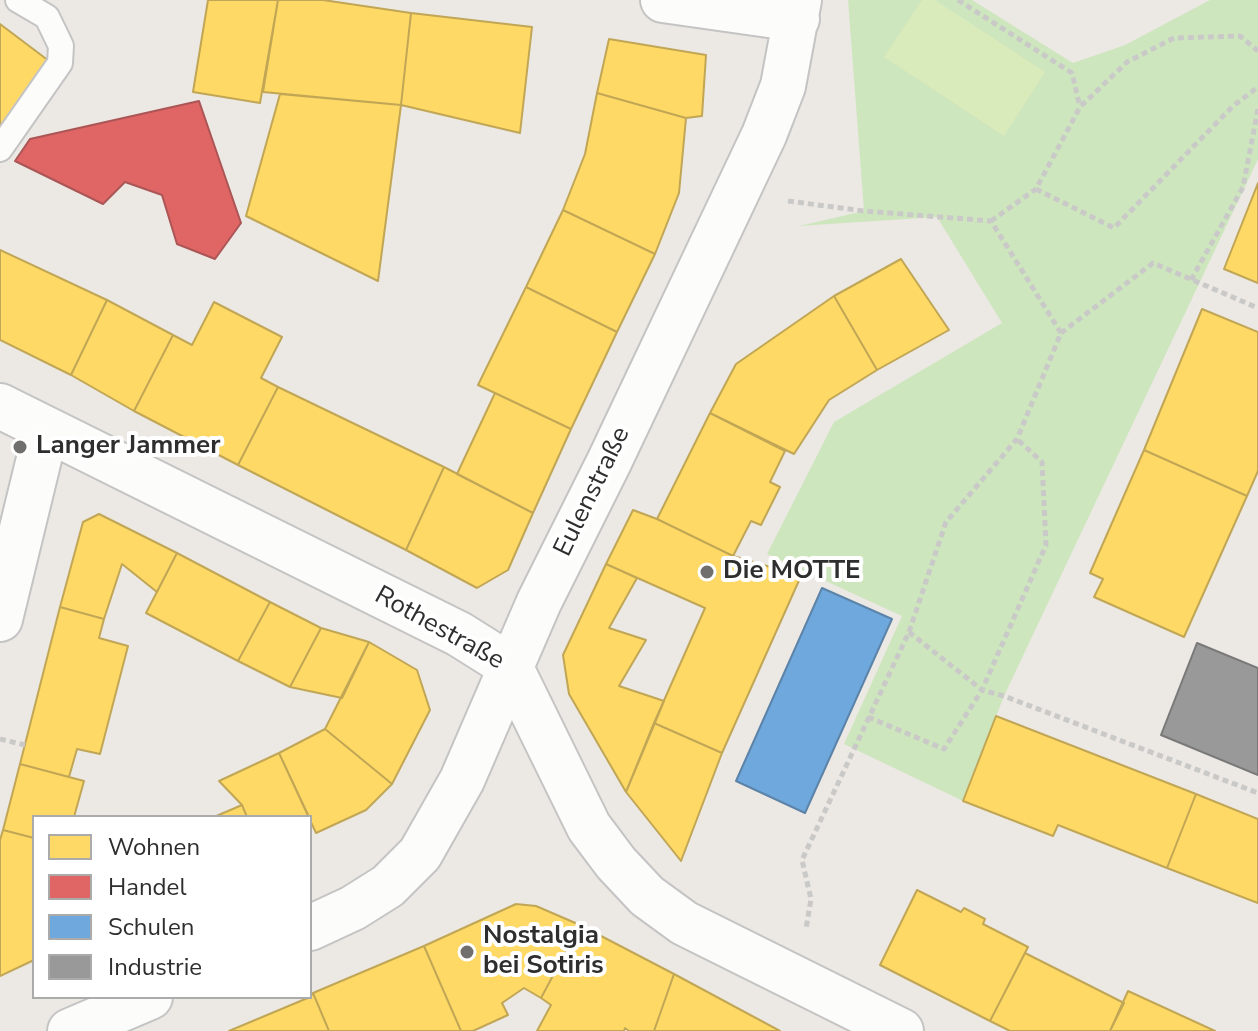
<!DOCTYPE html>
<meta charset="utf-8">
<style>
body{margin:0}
#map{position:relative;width:1258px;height:1031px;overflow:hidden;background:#ece8e4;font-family:"Nunito Sans",sans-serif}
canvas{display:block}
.legend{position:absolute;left:32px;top:815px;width:280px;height:184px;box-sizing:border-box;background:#fff;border:2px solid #ababab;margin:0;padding:10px 14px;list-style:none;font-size:24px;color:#2e2e2e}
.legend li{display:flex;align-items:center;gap:16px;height:40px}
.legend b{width:40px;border:2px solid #ababab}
</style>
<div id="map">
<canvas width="1258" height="1031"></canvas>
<ul class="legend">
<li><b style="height:22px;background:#ffd966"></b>Wohnen</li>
<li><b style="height:22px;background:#e06666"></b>Handel</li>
<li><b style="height:22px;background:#6fa8dc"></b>Schulen</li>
<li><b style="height:22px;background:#999"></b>Industrie</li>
</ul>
</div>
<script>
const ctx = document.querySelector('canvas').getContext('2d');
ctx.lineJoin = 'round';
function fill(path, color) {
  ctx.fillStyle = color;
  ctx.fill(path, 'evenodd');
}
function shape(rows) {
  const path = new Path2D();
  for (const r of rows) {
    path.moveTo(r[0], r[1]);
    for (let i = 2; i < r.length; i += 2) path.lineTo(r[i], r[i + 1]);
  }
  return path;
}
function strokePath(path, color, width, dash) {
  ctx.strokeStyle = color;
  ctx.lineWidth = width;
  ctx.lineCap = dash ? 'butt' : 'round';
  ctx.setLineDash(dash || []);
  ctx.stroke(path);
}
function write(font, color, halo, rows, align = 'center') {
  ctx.font = font + ' "Nunito Sans",sans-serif';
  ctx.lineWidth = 8;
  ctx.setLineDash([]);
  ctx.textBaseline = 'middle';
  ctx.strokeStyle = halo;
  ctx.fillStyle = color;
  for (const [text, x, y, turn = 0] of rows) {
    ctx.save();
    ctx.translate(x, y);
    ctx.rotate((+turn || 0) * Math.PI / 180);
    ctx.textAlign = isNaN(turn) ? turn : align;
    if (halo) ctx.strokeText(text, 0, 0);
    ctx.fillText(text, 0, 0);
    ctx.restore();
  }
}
fill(shape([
 [848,0,972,0,1073,63,1125,45,1210,0,1258,0,1258,159,1004,696,963,801,844,744,902,616,767,554,834,422,1002,323,937,217,799,226,864,211]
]), '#cee6be');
fill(shape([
 [922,0,935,0,1045,72,1004,136,884,57]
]), '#d9eabb');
const homes = shape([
 [208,0,278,0,260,103,193,92,208,0],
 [278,0,323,0,411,13,401,105,263,92,278,0],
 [411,13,532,27,520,133,401,105,411,13],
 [0,24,53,64,0,133,0,24],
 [609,39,706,55,702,116,686,118,597,93,609,39],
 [597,93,686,118,679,193,655,254,563,210,585,154,597,93],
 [280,94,401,105,378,281,246,216,280,94],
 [1258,183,1258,283,1224,269,1258,183],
 [563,210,655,254,617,332,526,287,563,210],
 [0,250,107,300,71,375,0,340,0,250],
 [901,259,949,330,877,370,834,296,901,259],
 [526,287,617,332,571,429,478,385,526,287],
 [834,296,877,370,829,400,794,454,710,413,736,364,834,296],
 [107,300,173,335,134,411,71,375,107,300],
 [214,302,282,337,261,378,278,387,238,465,134,411,173,335,192,345,214,302],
 [1202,309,1258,332,1258,471,1247,496,1144,450,1202,309],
 [278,387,444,467,406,550,238,465,278,387],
 [495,393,571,429,533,513,457,474,495,393],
 [710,413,785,451,770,482,780,487,761,525,751,521,733,556,657,519,710,413],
 [1144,450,1247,496,1184,637,1094,597,1103,579,1090,573,1144,450],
 [444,467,533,513,508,570,477,588,406,550,444,467],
 [633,510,657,519,733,556,801,576,722,753,654,723,705,608,606,564,633,510],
 [99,514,177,553,157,592,122,564,104,619,60,607,83,522,99,514],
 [177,553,270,602,238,661,146,613,177,553],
 [606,564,637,578,609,628,646,640,619,686,664,701,626,792,569,694,563,655,606,564],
 [270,602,321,628,290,687,238,661,270,602],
 [60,607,104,619,99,638,128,646,100,754,77,749,69,777,20,764,60,607],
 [321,628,369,642,342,698,290,687,321,628],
 [369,642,417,670,430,710,392,784,325,729,369,642],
 [996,716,1196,794,1167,868,1058,825,1053,836,963,801,996,716],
 [654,723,722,753,681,861,626,792,654,723],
 [325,729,392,784,366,810,316,833,279,753,325,729],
 [279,753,309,817,247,817,242,805,219,781,279,753],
 [20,764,84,781,74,817,34,817,34,838,3,830,20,764],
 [1196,794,1258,819,1258,903,1167,868,1196,794],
 [242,805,247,817,214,817,242,805],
 [3,830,34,838,34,960,0,976,0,840,3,830],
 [917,890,961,912,964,908,985,919,983,924,1028,947,990,1021,880,965,917,890],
 [516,904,536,906,580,925,541,998,524,988,502,1003,508,1015,473,1031,461,1031,424,946,516,904],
 [580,925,674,974,654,1031,629,1031,625,1028,624,1031,537,1031,551,1005,541,998,580,925],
 [424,946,461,1031,329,1031,313,993,424,946],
 [1025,953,1124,1003,1110,1031,1010,1031,990,1021,1025,953],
 [674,974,780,1031,654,1031,674,974],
 [1128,991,1215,1031,1110,1031,1128,991],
 [313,993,329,1031,229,1031,310,997,313,993]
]);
fill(homes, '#ffd966');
strokePath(homes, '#c0a655', 2);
const shops = shape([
 [199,101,241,223,215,259,177,244,162,195,125,182,103,204,15,161,30,139,199,101]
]);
fill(shops, '#e06666');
strokePath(shops, '#ab5555', 2);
const schools = shape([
 [822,588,892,619,805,813,736,781,822,588]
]);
fill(schools, '#6fa8dc');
strokePath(schools, '#5c83a8', 2);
const industry = shape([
 [1197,643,1258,668,1258,775,1161,735,1197,643]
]);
fill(industry, '#999');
strokePath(industry, '#797979', 2);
const lane = shape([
 [0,149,60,63,61,46,47,17,18,0]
]);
const street = shape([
 [663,0,797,19],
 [0,406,459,634,510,666,589,827,616,863,647,896,684,923,901,1031],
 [0,619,46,430],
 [310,928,353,908,388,886,420,854,462,780,539,602,609,462,764,135,783,86,799,0],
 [70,1031,150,997]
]);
strokePath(lane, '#c5c4c5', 28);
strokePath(street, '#c5c4c5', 48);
strokePath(shape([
 [958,0,1072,73,1080,107],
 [1036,189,1114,228,1233,106,1258,87],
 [788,201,864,211,991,221,1061,333,1017,439,946,522,909,632,802,860,811,899,806,929],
 [991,221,1036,189,1080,107,1127,62,1174,38,1240,36,1258,51],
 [1191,280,1243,187,1258,109],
 [1061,333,1153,263,1258,308],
 [909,632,982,690,1004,696,1258,793],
 [868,717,944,749,982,690,1046,545,1042,462,1017,439],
 [0,739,25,745]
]), '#c9c9c8', 5, [6, 4]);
strokePath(lane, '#fcfcfb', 24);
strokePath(street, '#fcfcfb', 44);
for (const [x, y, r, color] of [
 [20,447,8,"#706f6e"],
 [707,572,8,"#706f6e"],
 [467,952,8,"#706f6e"]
]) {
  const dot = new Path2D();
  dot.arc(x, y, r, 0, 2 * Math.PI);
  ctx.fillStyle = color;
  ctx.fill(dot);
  strokePath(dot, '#fff', 3);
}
write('bold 26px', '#2e2e2e', '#fff', [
 ["Langer Jammer",36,447],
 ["Die MOTTE",723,572],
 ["Nostalgia",483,937],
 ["bei Sotiris",483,967]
], 'left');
write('26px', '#2e2e2e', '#fff', [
 ["Eulenstraße",593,492,-64],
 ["Rothestraße",439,629,29]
]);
</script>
